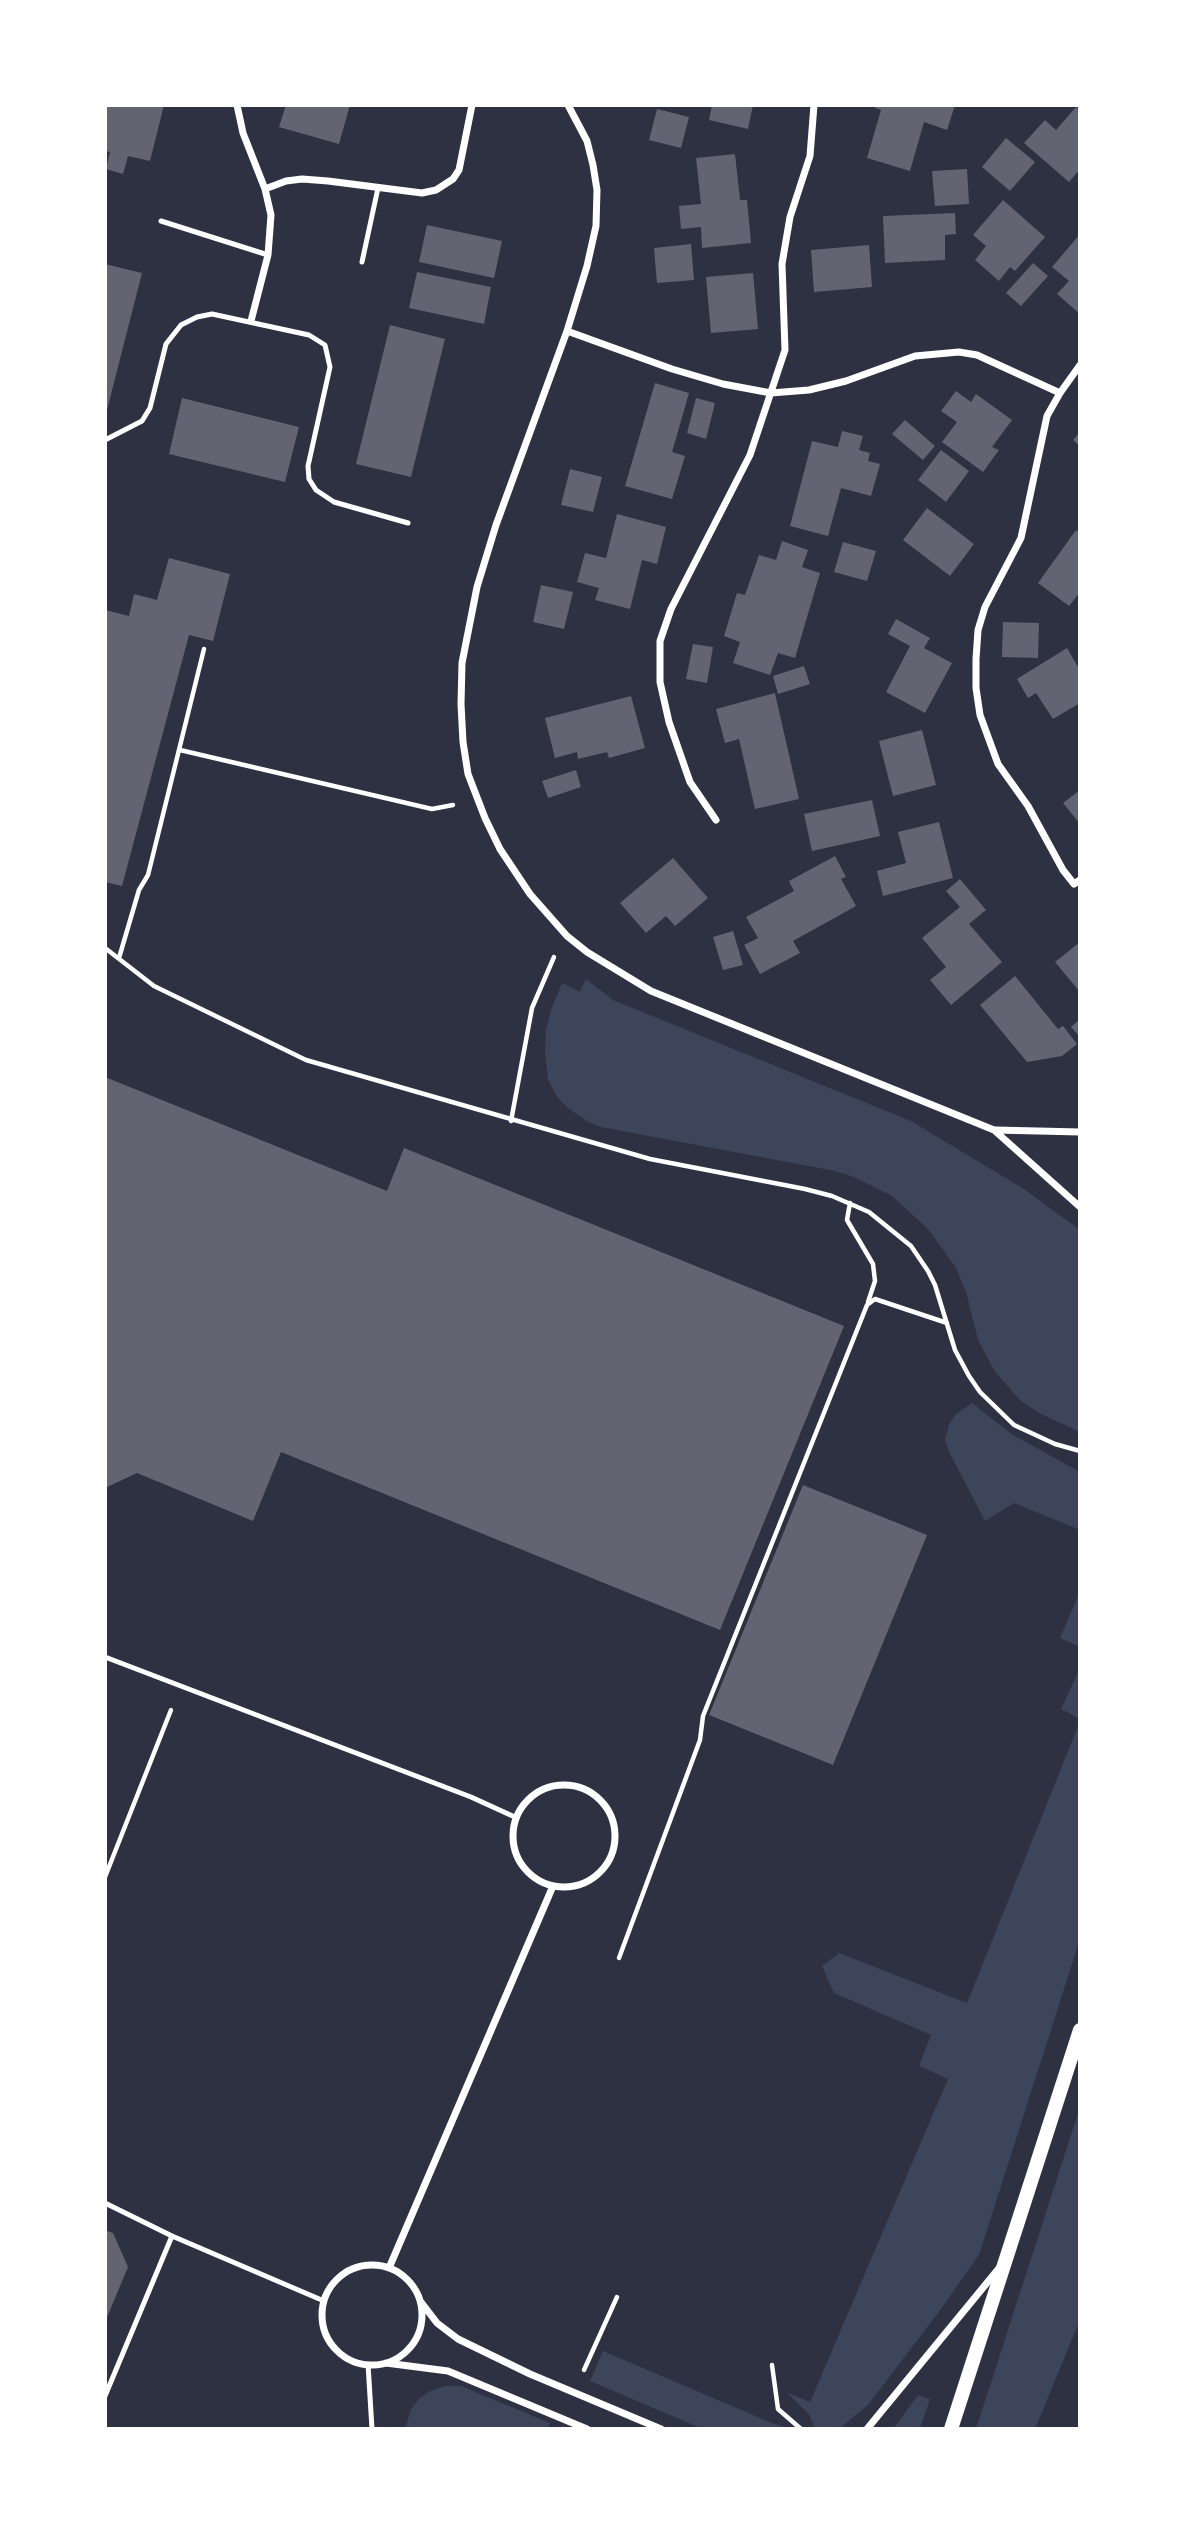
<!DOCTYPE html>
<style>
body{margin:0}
#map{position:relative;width:1185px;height:2534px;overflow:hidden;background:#2d3142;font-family:Signika,sans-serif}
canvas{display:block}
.frame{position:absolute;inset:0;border:107px solid #fff;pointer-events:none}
</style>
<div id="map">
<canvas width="1185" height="2534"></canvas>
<div class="frame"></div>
</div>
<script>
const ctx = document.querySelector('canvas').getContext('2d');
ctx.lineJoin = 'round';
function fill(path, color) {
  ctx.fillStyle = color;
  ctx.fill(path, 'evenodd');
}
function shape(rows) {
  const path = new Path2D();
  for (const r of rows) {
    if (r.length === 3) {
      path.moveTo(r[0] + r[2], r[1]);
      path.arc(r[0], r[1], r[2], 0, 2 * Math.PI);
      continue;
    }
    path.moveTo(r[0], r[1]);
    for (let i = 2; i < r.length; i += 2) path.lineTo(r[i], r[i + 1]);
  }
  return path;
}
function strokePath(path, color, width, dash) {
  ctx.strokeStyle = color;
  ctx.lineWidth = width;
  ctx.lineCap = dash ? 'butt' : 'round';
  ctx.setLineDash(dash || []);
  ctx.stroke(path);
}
fill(shape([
 [586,979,613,1000,911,1121,1024,1189,1076,1227,1080,1231,1080,1432,1039,1413,1021,1401,995,1372,978,1340,966,1292,956,1268,928,1229,892,1196,854,1177,835,1171,601,1127,588,1122,568,1108,558,1098,548,1080,545,1051,546,1029,552,1007,562,983,580,992],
 [972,1403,1013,1435,1080,1472,1080,1530,1014,1503,985,1521,949,1452,945,1440,949,1425,955,1415],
 [1080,1591,1080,1647,1060,1638],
 [1080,1668,1080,1719,1061,1709],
 [1080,1721,1080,1939,979,2255,941,2309,868,2405,839,2429,815,2429,809,2414,786,2392,810,2402,948,2079,919,2066,931,2035,834,1993,822,1966,839,1953,967,2003],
 [1080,2107,1080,2320,1035,2429,976,2429],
 [603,2351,772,2423,790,2429,703,2429,590,2381],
 [445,2386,461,2386,550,2423,547,2429,405,2429,411,2409,419,2399,430,2391],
 [918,2395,930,2399,920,2429,893,2429]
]), '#3c4559');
fill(shape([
 [105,105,164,105,150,161,128,156,123,174,106,169,110,152,105,151],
 [286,105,350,105,339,144,279,127],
 [712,105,753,105,748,129,709,120],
 [876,105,955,105,947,130,924,122,910,171,867,158,881,110,875,108],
 [1076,107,1080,111,1080,169,1069,182,1024,143,1045,120,1056,130],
 [657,109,689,117,681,148,649,140],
 [1006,138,1035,162,1010,191,982,167],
 [735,154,740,200,747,200,751,243,702,248,701,227,681,229,679,206,701,204,696,158],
 [967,169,969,204,935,206,932,171],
 [1003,200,1045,237,1015,271,1010,267,999,281,975,260,986,246,973,235],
 [955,213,956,234,945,235,945,260,885,263,883,216],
 [427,225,502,241,494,278,419,262],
 [1080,234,1080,314,1057,294,1069,281,1052,267],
 [691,244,694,280,657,283,654,248],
 [869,245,872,287,814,292,811,250],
 [1033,263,1048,276,1021,306,1006,293],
 [105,264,142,273,107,410,105,409],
 [417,272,491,287,484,324,409,308],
 [753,273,758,329,711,333,706,277],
 [390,325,445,339,411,477,356,464],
 [655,383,689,393,672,452,685,456,672,499,625,486],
 [956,391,971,402,976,394,1012,420,992,447,999,450,983,472,942,442,957,422,941,411],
 [182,398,299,427,285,482,169,454],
 [696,398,715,403,706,439,687,433],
 [905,420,935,446,923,460,892,434],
 [842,431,863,436,859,450,870,453,868,461,880,464,871,496,841,488,828,536,790,526,812,441,838,447],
 [1080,432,1080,446,1073,440],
 [941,450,969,471,946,502,918,480],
 [570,469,602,477,593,512,561,505],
 [927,508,974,544,950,576,903,540],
 [617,514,666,527,657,564,642,560,630,609,595,600,599,588,577,582,585,553,606,558],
 [1076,530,1080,533,1080,592,1069,606,1038,583],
 [782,541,808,550,802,567,820,573,795,658,778,653,770,675,733,663,740,642,724,636,737,593,745,595,759,555,776,560],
 [843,542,876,551,867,581,834,572],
 [169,558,230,574,213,641,189,635,122,886,105,882,105,610,129,616,134,594,157,600],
 [541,585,573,592,564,629,533,622],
 [896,619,930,638,924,648,952,663,925,713,886,692,910,646,888,634],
 [1003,622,1039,623,1038,658,1002,657],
 [693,644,713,647,707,683,686,679],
 [1067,648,1078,667,1080,666,1080,703,1053,719,1036,693,1028,698,1017,679],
 [804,666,810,684,778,694,773,676],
 [775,693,799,799,755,809,739,739,725,743,716,709],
 [631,696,645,748,609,758,607,752,578,759,577,752,555,758,545,718],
 [922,730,936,785,893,796,879,741],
 [576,770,581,787,548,798,542,781],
 [1080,790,1080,824,1063,803],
 [872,800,880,836,812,851,804,814],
 [939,822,953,878,883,896,877,871,906,863,898,832],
 [835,856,846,877,841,879,856,906,793,941,800,953,760,974,744,945,758,938,746,917,794,891,789,881],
 [673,858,708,898,675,926,666,916,646,933,620,903],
 [960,879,986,910,969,924,1002,962,951,1005,930,980,946,967,922,938,960,907,946,891],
 [733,931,743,965,723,970,713,937],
 [1080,942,1080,992,1055,962],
 [1015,976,1058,1029,1063,1026,1077,1044,1062,1056,1027,1062,980,1005],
 [1080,1019,1080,1037,1071,1027],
 [105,1077,387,1191,404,1148,844,1326,720,1630,281,1452,253,1521,137,1473,105,1488],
 [803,1485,927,1535,833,1765,709,1715],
 [105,2230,113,2233,128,2267,105,2322]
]), '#626471');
strokePath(shape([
 [180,750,432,809,453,805],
 [105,948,154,986,306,1060,650,1159,805,1189,832,1196,869,1212,911,1246,928,1271,935,1285,955,1350,969,1376,980,1392,1014,1425,1055,1444,1080,1451],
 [119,958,139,890,148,875,204,649],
 [511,1121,532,1008,554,957],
 [850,1203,847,1220,873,1264,875,1281,868,1302],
 [105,1877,171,1710],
 [619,1958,700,1740,703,1716,867,1305,875,1299,947,1323],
 [772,2365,778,2409,801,2429],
 [584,2370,617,2297]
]), '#fff', 4.5);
strokePath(shape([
 [161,221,268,255],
 [362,262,378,188],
 [105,440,142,421,150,408,166,344,181,325,197,317,212,314,309,335,325,345,330,367,308,466,309,479,316,490,334,502,408,523],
 [105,1657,471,1797,517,1818],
 [105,2203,172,2236],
 [368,2364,372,2429],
 [105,2396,172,2236,324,2301]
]), '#fff', 5);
strokePath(shape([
 [237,105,243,133,265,189,286,181,302,179,328,181,422,193,436,190,453,179,459,170,472,105],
 [568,105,587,141,593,165,597,190,596,226,587,266,567,331,496,525,477,587,462,663,461,704,463,742,468,774,485,818,500,849,530,894,567,936,587,952,651,991,994,1130,1080,1207],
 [251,321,268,255,271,215,265,189],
 [567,331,672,369,723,384,771,393,809,390,846,381,915,356,959,352,977,355,1060,393],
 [1080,365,1060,393,1047,416,1021,538,985,607,978,630,976,659,976,688,980,715,998,764,1028,806,1063,870,1074,884,1080,880],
 [716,820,690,782,669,722,660,682,660,641,671,609,750,455,785,350,782,264,790,217,810,156,814,105],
 [995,1130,1080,1132],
 [564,1836,51],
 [372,2315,50],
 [389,2268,553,1886],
 [421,2302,437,2323,458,2339,530,2374,661,2429],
 [386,2363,448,2371,587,2429],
 [867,2429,1000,2267]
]), '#fff', 7);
strokePath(shape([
 [951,2429,1080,2030]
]), '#fff', 14);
</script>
